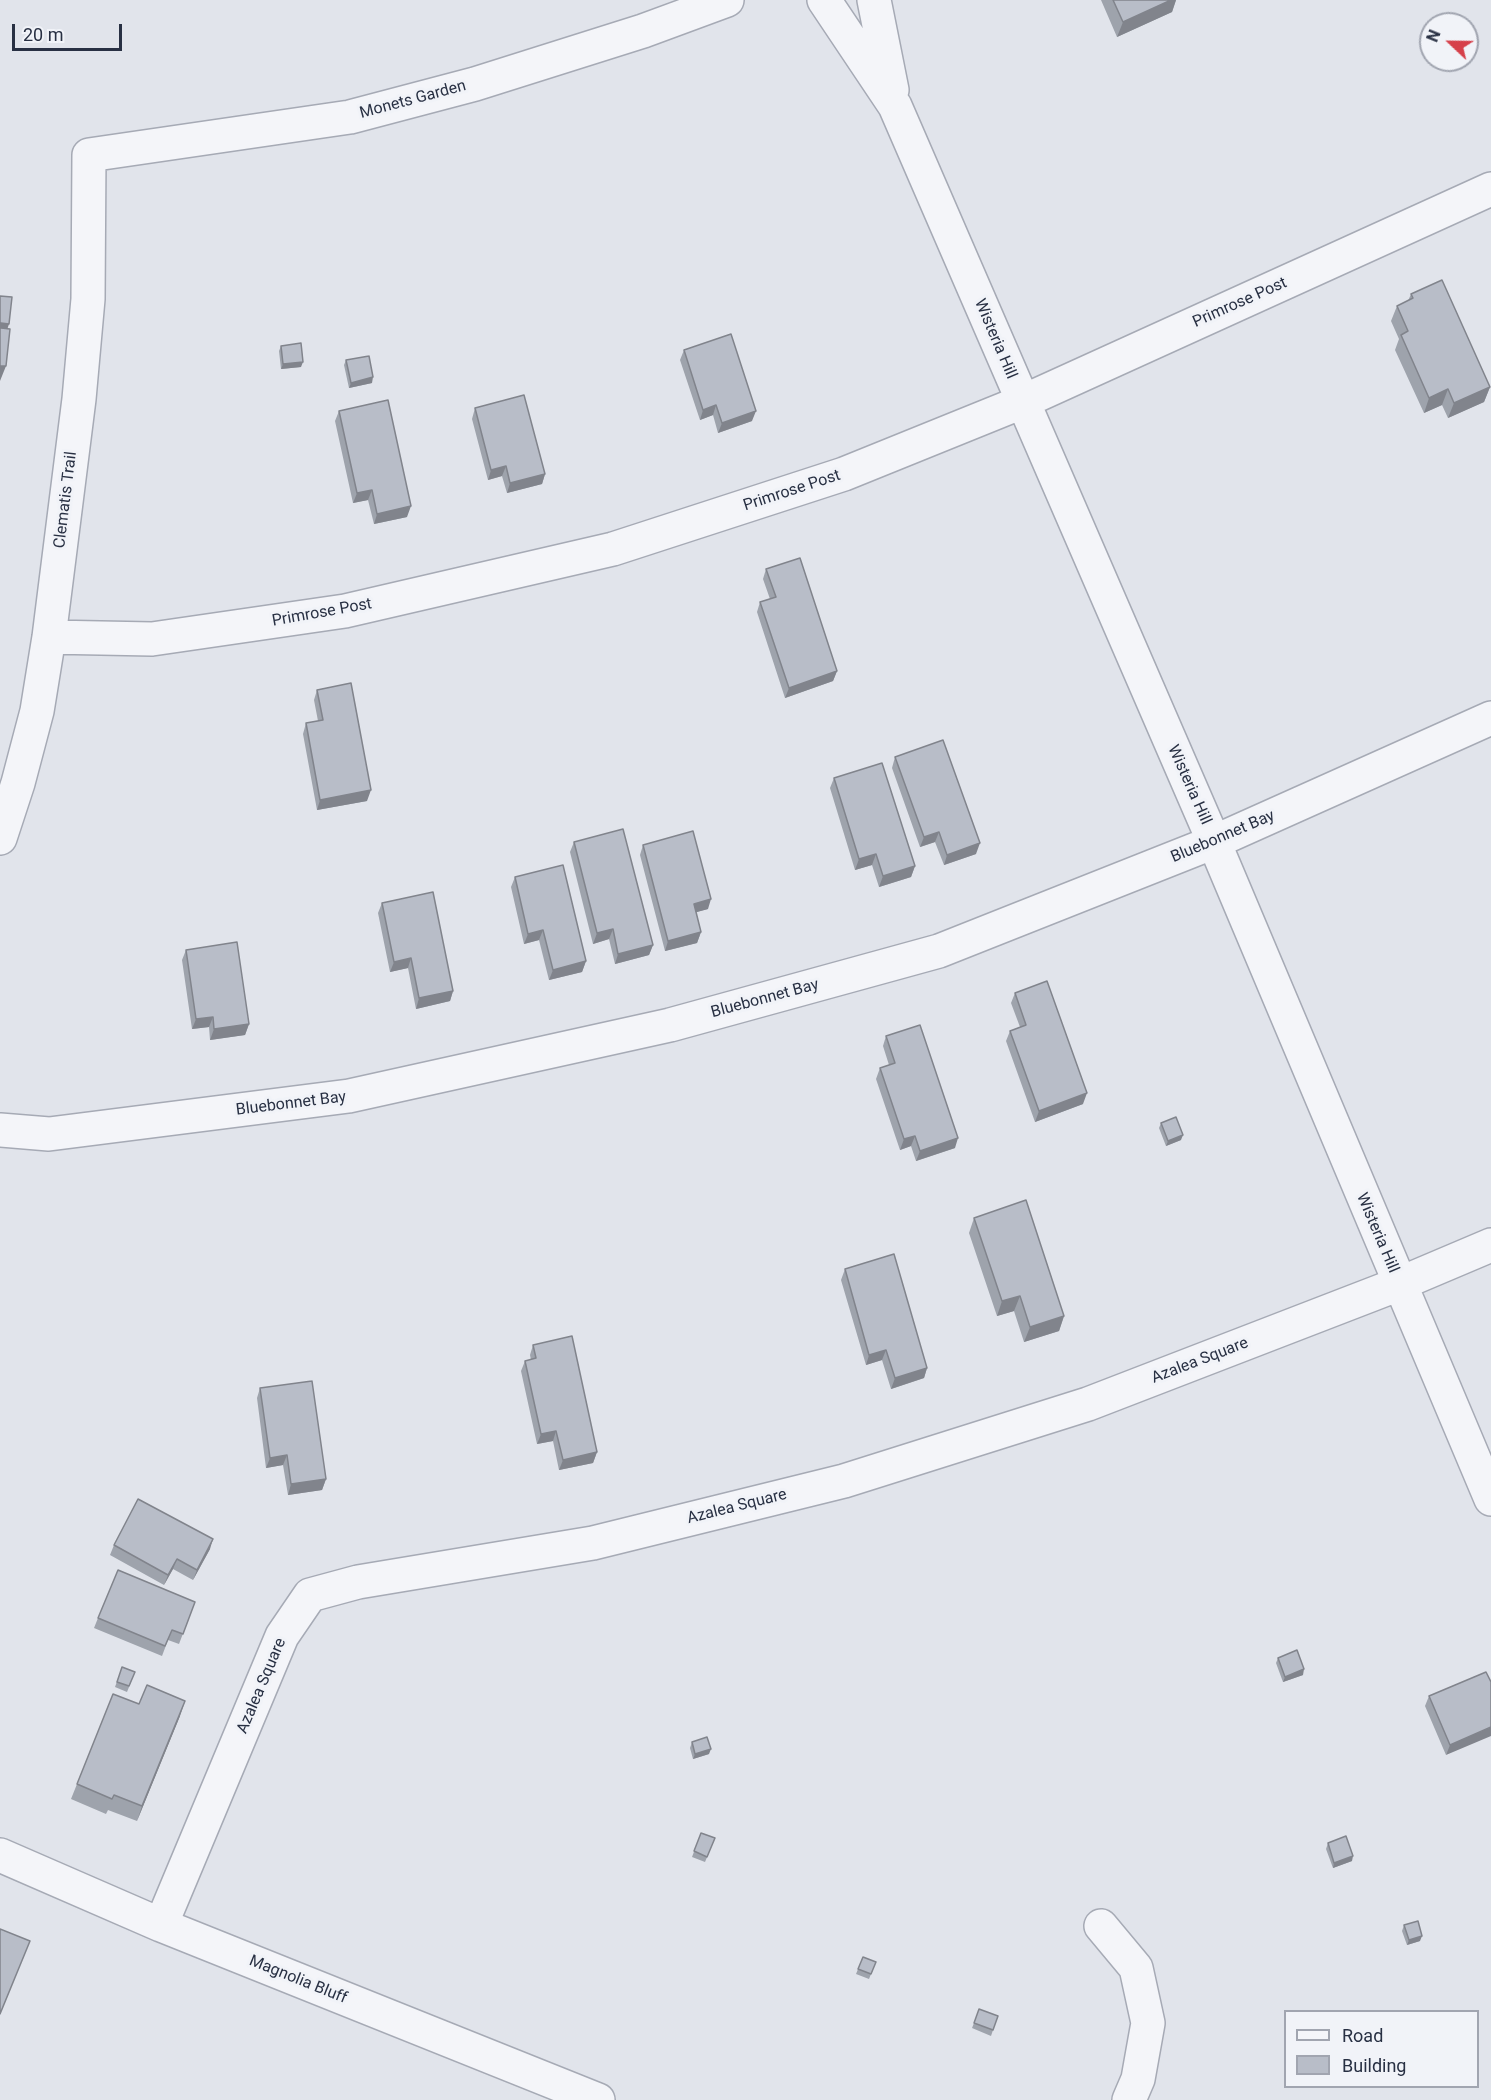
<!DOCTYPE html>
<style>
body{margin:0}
#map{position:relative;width:1491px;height:2100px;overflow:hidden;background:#e1e4eb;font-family:Roboto,sans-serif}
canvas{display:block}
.legend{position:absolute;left:1284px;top:2010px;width:195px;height:78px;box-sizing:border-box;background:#f1f3f8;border:2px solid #a1a5b0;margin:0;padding:8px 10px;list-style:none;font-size:18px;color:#283043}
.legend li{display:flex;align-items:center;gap:12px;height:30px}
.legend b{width:30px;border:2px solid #a1a5b0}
.north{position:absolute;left:1419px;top:12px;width:60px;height:60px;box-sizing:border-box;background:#f1f3f8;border:2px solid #a1a5b0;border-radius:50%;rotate:292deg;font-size:16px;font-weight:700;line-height:24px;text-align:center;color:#283043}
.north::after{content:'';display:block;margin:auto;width:21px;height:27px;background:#d6404a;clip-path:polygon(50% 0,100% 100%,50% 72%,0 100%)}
.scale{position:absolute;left:12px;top:24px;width:110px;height:27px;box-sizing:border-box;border:3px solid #283043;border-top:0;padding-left:8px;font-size:18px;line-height:21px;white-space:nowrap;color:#283043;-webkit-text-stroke:4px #f1f3f8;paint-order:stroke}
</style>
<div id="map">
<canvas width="1491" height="2100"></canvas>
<ul class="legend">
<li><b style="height:8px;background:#f4f5f9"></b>Road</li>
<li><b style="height:16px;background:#b8bdc8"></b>Building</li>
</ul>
<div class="north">N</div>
<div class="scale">20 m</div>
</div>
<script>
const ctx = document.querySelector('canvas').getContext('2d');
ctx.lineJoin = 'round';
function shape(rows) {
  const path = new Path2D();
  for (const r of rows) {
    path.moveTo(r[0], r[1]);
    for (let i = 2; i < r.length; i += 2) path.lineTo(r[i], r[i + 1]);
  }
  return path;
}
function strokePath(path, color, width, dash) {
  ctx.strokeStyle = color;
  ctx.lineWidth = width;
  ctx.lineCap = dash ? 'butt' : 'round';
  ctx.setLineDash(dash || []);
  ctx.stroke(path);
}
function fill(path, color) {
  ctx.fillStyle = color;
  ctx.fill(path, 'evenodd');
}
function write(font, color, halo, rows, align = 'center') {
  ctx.font = font + ' Roboto,sans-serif';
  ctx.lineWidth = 6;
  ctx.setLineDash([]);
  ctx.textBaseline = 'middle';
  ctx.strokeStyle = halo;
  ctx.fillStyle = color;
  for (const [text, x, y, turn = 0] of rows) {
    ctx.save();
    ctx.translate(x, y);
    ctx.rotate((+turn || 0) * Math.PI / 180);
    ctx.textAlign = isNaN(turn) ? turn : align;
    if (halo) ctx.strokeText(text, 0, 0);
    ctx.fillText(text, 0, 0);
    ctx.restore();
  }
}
const street = shape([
 [824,0,895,106,1214,842,1491,1499],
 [874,0,892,90],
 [49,637,152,639,345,611,613,549,844,474,1022,402,1491,189],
 [0,838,18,783,37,711,49,637,79,399,88,299,89,155,350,117,475,84,643,31,727,0],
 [0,1130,49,1134,349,1096,670,1025,939,951,1214,842,1491,718],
 [0,1855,161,1925,598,2100],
 [161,1925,282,1636,310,1595,358,1582,593,1543,844,1481,1088,1404,1399,1284,1491,1245],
 [1101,1926,1136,1968,1148,2023,1138,2079,1129,2100]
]);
strokePath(street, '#a6aab5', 36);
strokePath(street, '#f4f5f9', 33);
fill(shape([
 [1101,0,1176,0,1172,12,1117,37],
 [1411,294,1490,387,1484,402,1448,418,1442,405,1424,413,1395,350,1399,339,1391,321,1397,306,1408,301],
 [281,346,301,367,281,369,279,351],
 [684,350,752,421,718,433,713,415,700,420,680,360],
 [346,360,372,383,349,388,344,365],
 [475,408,545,474,542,484,507,493,502,476,488,480,472,419],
 [339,411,407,517,374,524,368,500,353,503,335,421],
 [766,569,837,671,833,681,785,698,757,612,760,602,770,599,763,579],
 [317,690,367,801,317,810,303,734,306,723,318,721,314,700],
 [895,757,976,854,944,865,935,842,920,847,892,768],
 [834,778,915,866,911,877,879,887,872,865,855,870,830,788],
 [574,842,653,945,649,955,615,964,609,939,593,944,570,852],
 [643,845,708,909,696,912,701,932,697,943,665,951,640,855],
 [515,877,586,961,582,972,549,980,539,940,524,944,511,887],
 [382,903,453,991,450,1001,416,1009,408,968,390,972,378,913],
 [186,950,249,1024,245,1035,210,1040,209,1027,192,1029,182,960],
 [1015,993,1083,1104,1035,1122,1006,1041,1010,1031,1020,1027,1011,1003],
 [886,1036,955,1148,916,1161,911,1146,900,1150,876,1079,880,1068,889,1065,883,1046],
 [1161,1123,1181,1140,1166,1146,1159,1128],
 [974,1218,1064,1316,1059,1331,1024,1342,1014,1311,997,1316,969,1233],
 [845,1269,927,1368,924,1378,891,1389,882,1360,866,1365,841,1280],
 [533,1345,597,1452,593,1463,559,1470,553,1441,537,1444,521,1371,525,1361,531,1360,530,1355],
 [260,1388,326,1479,322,1490,288,1495,283,1465,266,1468,257,1398],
 [114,1545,210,1549,193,1580,173,1569,164,1585,110,1555],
 [195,1602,179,1644,168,1640,162,1656,94,1628,98,1618],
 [1278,1658,1303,1675,1283,1682,1276,1663],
 [122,1667,135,1672,127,1692,115,1687],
 [1491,1682,1446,1755,1425,1706,1429,1696],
 [139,1704,180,1716,137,1821,108,1810,106,1814,71,1799,77,1784],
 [692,1742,709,1754,693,1759,690,1748],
 [701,1833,715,1838,705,1862,692,1857],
 [1328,1843,1352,1861,1333,1868,1326,1849],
 [1404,1925,1420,1941,1407,1945,1402,1931],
 [863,1957,876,1962,869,1979,856,1974],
 [974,2023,993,2030,991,2036,972,2028]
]), '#9ea3ac');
fill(shape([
 [1171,0,1176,0,1172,12,1117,37,1123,22],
 [1,323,9,324,4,339,0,339],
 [303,362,301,367,281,369,283,364],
 [0,366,6,366,0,381],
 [373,377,372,383,349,388,351,383],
 [1490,387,1484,402,1448,418,1454,403],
 [1448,389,1442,405,1424,413,1429,398],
 [716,405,713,415,700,420,703,410],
 [756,411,752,421,718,433,722,423],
 [506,466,502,476,488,480,491,470],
 [545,474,542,484,507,493,510,483],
 [372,490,368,500,353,503,357,493],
 [411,506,407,517,374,524,377,514],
 [837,671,833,681,785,698,789,688],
 [371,790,367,801,317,810,320,800],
 [939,832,935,842,920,847,924,837],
 [980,843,976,854,944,865,947,855],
 [876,854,872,865,855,870,859,859],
 [915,866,911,877,879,887,883,876],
 [711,899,708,909,690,914,694,904],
 [613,929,609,939,593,944,597,933],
 [543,930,539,940,524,944,528,934],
 [701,932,697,943,665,951,668,941],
 [653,945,649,955,615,964,618,954],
 [411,958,408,968,390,972,394,962],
 [586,961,582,972,549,980,553,970],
 [453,991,450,1001,416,1009,419,998],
 [213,1017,209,1027,192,1029,196,1019],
 [249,1024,245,1035,210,1040,214,1029],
 [1087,1093,1083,1104,1035,1122,1039,1111],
 [1183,1135,1181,1140,1166,1146,1168,1141],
 [915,1136,911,1146,900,1150,904,1139],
 [958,1138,955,1148,916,1161,920,1151],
 [1020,1296,1014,1311,997,1316,1002,1301],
 [1064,1316,1059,1331,1024,1342,1030,1327],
 [886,1350,882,1360,866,1365,869,1355],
 [927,1368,924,1378,891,1389,895,1378],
 [556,1431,553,1441,537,1444,541,1434],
 [597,1452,593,1463,559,1470,563,1460],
 [287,1455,283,1465,266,1468,270,1458],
 [326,1479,322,1490,288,1495,291,1484],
 [213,1539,210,1549,193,1580,197,1570],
 [177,1559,173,1569,164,1585,168,1575],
 [1304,1669,1303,1675,1283,1682,1285,1677],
 [185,1701,180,1716,137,1821,142,1806],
 [1491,1727,1491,1736,1446,1755,1450,1745],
 [711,1749,709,1754,693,1759,695,1754],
 [1353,1856,1352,1861,1333,1868,1334,1863],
 [1422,1936,1420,1941,1407,1945,1409,1940]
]), '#81848c');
const building = shape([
 [1113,0,1171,0,1123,22,1113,0],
 [1442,280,1490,387,1454,403,1448,389,1429,398,1401,335,1408,331,1397,306,1413,298,1411,294,1442,280],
 [0,296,12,297,9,324,1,323,1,328,10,329,6,366,0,366,0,296],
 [731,334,756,411,722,423,716,405,703,410,684,350,731,334],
 [301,343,303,362,283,364,281,346,301,343],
 [369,356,373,377,351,383,346,360,369,356],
 [524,395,545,474,510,483,506,466,491,470,475,408,524,395],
 [388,400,411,506,377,514,372,490,357,493,339,411,388,400],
 [800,558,837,671,789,688,760,602,776,597,766,569,800,558],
 [351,683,371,790,320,800,306,723,323,720,317,690,351,683],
 [943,740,980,843,947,855,939,832,924,837,895,757,943,740],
 [882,763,915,866,883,876,876,854,859,859,834,778,882,763],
 [623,829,653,945,618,954,613,929,597,933,574,842,623,829],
 [693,831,711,899,694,904,701,932,668,941,643,845,693,831],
 [563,865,586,961,553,970,543,930,528,934,515,877,563,865],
 [433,892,453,991,419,998,411,958,394,962,382,903,433,892],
 [237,942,249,1024,214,1029,213,1017,196,1019,186,950,237,942],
 [1047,981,1087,1093,1039,1111,1010,1031,1026,1025,1015,993,1047,981],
 [920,1025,958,1138,920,1151,915,1136,904,1139,880,1068,895,1063,886,1036,920,1025],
 [1176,1117,1183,1135,1168,1141,1161,1123,1176,1117],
 [1026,1200,1064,1316,1030,1327,1020,1296,1002,1301,974,1218,1026,1200],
 [894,1254,927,1368,895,1378,886,1350,869,1355,845,1269,894,1254],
 [572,1336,597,1452,563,1460,556,1431,541,1434,525,1361,536,1358,533,1345,572,1336],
 [312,1381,326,1479,291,1484,287,1455,270,1458,260,1388,312,1381],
 [138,1499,213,1539,197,1570,177,1559,168,1575,114,1545,138,1499],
 [118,1570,195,1602,183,1634,172,1630,165,1646,98,1618,118,1570],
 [1297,1650,1304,1669,1285,1677,1278,1658,1297,1650],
 [122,1667,135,1672,129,1686,117,1682,122,1667],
 [1486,1672,1491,1682,1491,1727,1450,1745,1429,1696,1486,1672],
 [147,1685,185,1701,142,1806,114,1795,112,1799,77,1784,113,1694,139,1704,147,1685],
 [707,1737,711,1749,695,1754,692,1742,707,1737],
 [701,1833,715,1838,707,1857,694,1851,701,1833],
 [1346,1836,1353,1856,1334,1863,1328,1843,1346,1836],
 [1418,1921,1422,1936,1409,1940,1404,1925,1418,1921],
 [0,1929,30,1941,0,2014,0,1929],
 [863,1957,876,1962,871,1974,858,1969,863,1957],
 [979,2009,998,2016,993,2030,974,2023,979,2009]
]);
fill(building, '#b8bdc8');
strokePath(building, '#81848c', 1.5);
write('16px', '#283043', '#f1f3f8', [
 ["Monets Garden",413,100,-15],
 ["Primrose Post",1240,303,-24],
 ["Wisteria Hill",995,339,67],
 ["Primrose Post",792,491,-18],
 ["Clematis Trail",66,500,-83],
 ["Primrose Post",322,613,-10],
 ["Wisteria Hill",1189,785,66],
 ["Bluebonnet Bay",1223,837,-23],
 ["Bluebonnet Bay",765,999,-15],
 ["Bluebonnet Bay",291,1104,-7],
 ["Wisteria Hill",1377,1233,67],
 ["Azalea Square",1200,1361,-21],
 ["Azalea Square",737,1507,-14],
 ["Azalea Square",262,1686,-67],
 ["Magnolia Bluff",298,1980,22]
]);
</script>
